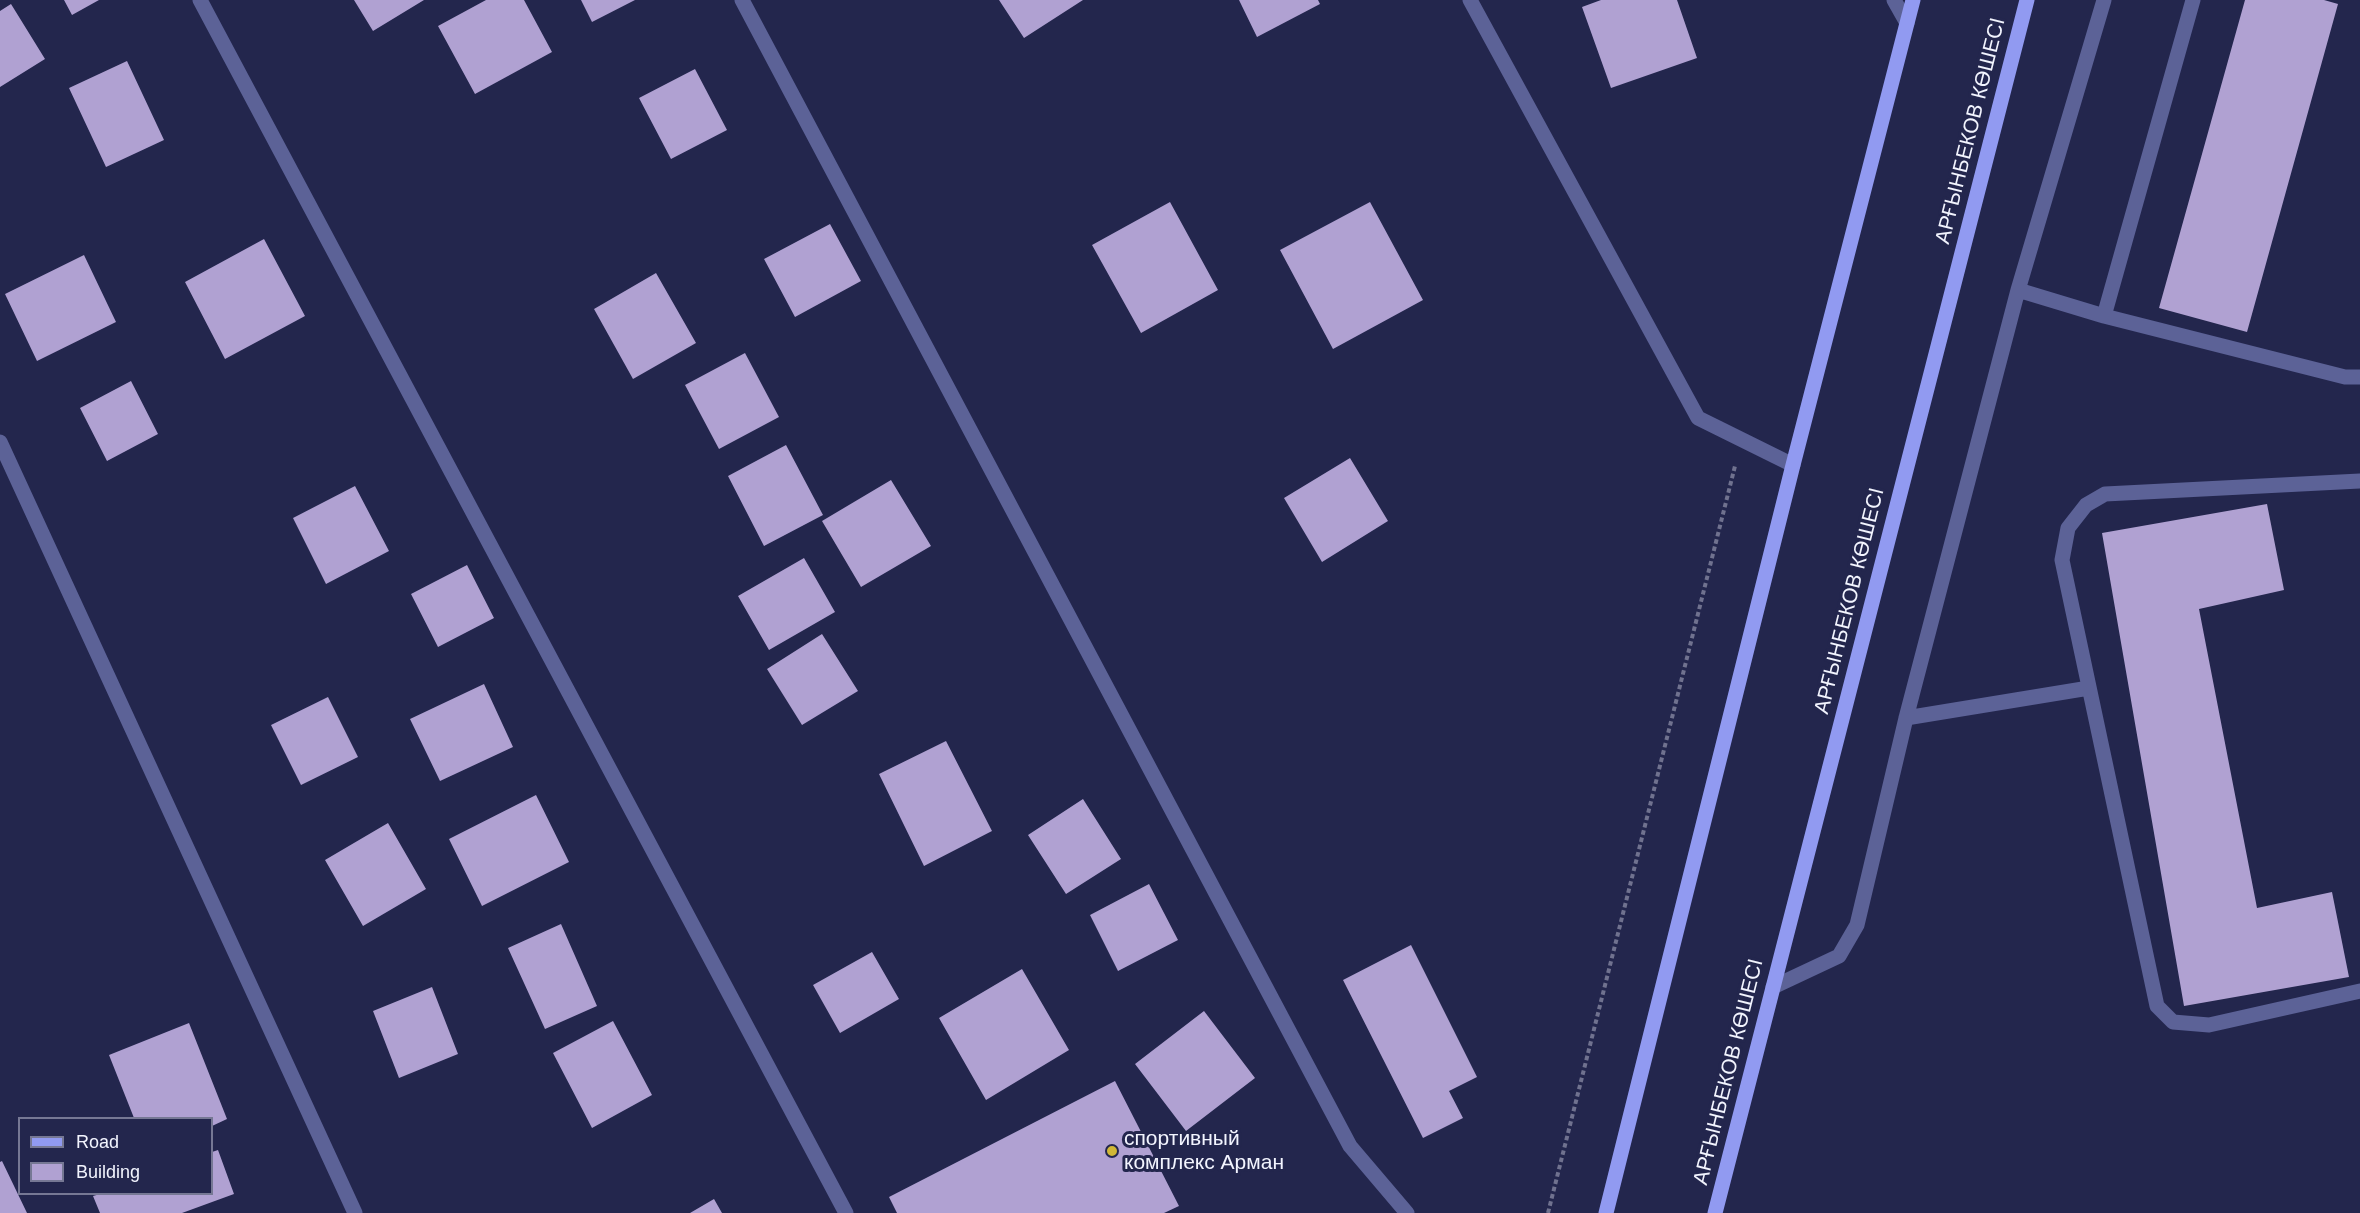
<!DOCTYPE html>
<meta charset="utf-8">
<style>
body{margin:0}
#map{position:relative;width:2360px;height:1213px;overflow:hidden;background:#23264d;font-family:Helvetica,sans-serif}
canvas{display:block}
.legend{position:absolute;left:18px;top:1117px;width:195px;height:78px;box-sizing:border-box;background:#23264d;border:2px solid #767894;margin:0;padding:8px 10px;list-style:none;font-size:18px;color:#f2f4fe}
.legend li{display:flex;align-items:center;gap:12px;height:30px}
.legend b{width:30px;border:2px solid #767894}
</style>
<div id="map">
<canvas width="2360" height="1213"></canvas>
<ul class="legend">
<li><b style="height:8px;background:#919af1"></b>Road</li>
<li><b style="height:16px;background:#b0a1d2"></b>Building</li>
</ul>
</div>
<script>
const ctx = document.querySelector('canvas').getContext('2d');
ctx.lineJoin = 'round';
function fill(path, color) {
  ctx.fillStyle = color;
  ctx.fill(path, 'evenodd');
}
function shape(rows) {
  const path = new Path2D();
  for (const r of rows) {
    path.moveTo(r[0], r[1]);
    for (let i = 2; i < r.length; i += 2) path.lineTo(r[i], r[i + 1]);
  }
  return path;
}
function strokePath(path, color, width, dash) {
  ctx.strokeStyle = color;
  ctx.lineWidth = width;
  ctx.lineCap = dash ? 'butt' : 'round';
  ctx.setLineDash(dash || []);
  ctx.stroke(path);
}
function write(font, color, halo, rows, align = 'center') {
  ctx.font = font + ' Helvetica,sans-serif';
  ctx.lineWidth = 6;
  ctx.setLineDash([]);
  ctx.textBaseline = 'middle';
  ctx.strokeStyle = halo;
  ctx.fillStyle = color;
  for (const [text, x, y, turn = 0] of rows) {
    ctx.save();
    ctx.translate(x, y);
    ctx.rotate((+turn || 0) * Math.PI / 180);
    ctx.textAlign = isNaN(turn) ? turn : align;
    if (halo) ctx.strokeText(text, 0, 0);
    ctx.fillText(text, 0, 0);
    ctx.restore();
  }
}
fill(shape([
 [64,0,99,0,72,15],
 [354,0,424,0,373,31],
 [486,0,524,0,552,52,475,94,438,26],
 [581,0,635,0,592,22],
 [999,0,1083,0,1024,38],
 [1239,0,1318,0,1320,4,1257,37],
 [1601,0,1677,0,1697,58,1611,88,1582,7],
 [2245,0,2324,0,2338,4,2247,332,2159,308],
 [11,4,45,59,0,87,0,11],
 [127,61,164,140,106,167,69,88],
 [695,69,727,130,671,159,639,98],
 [1170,202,1218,290,1141,333,1092,245],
 [1370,202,1423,300,1333,349,1280,250],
 [830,224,861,281,795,317,764,259],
 [264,239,305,316,225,359,185,282],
 [84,255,116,322,37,361,5,294],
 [656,273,696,343,633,379,594,309],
 [745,353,779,417,719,449,685,385],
 [131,381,158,434,107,461,80,408],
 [786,445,823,515,764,546,728,476],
 [1350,458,1388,521,1322,562,1284,498],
 [891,480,931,546,861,587,822,521],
 [355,486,389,551,326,584,293,518],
 [2267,504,2284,590,2199,609,2257,908,2332,892,2349,977,2184,1006,2102,533],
 [804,558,835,612,769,650,738,596],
 [467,565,494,618,438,647,411,594],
 [822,634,858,691,802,725,767,669],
 [484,684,513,747,440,781,410,719],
 [328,697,358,757,301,785,271,725],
 [946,741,992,831,924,866,879,774],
 [536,795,569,862,482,906,449,839],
 [1083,799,1121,859,1066,894,1028,835],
 [388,823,426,889,363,926,325,860],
 [1149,884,1178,940,1118,971,1090,915],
 [561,924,597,1006,545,1029,508,948],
 [1411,945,1477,1077,1449,1091,1463,1118,1423,1138,1343,980],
 [872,952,899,999,840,1033,813,985],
 [1022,969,1069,1050,986,1100,939,1018],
 [432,987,458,1054,399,1078,373,1011],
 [1204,1011,1255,1078,1186,1131,1135,1064],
 [613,1021,652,1095,592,1128,553,1053],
 [189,1023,227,1119,212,1126,212,1118,134,1118,109,1055],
 [1115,1081,1179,1206,1164,1213,897,1213,889,1197],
 [218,1150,234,1194,182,1213,100,1213,93,1196,100,1194,212,1194,212,1152],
 [2,1161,27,1213,0,1213,0,1162],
 [714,1199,722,1213,690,1213]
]), '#b0a1d2');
strokePath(shape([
 [1548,1213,1735,466]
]), '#70728f', 4, [4.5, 3]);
strokePath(shape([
 [200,0,846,1213],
 [742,0,1350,1146,1407,1213],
 [1470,0,1698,418,1793,465],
 [1894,0,1907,23],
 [2104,0,2018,290,2104,316,2345,377,2360,377],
 [2104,316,2193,0],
 [0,442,355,1213],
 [2360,481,2105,494,2086,505,2068,528,2062,560,2157,1006,2173,1022,2209,1025,2360,991],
 [1906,718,2089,688],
 [1773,987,1839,956,1857,925,1906,718,2018,290]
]), '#5c6297', 15);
strokePath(shape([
 [1606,1213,1793,465,1913,0],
 [1715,1213,2027,0]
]), '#919af1', 15);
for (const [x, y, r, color] of [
 [1112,1151,6,"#d0b736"]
]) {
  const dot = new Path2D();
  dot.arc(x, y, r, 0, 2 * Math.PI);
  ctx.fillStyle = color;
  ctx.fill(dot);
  strokePath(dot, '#23264d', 2);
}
write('21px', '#f2f4fe', '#23264d', [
 ["АРҒЫНБЕКОВ КӨШЕСІ",1971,131,-76],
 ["АРҒЫНБЕКОВ КӨШЕСІ",1850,601,-76],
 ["АРҒЫНБЕКОВ КӨШЕСІ",1729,1072,-76]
]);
write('21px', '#f2f4fe', '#23264d', [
 ["спортивный",1124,1139],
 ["комплекс Арман",1124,1163]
], 'left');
</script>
